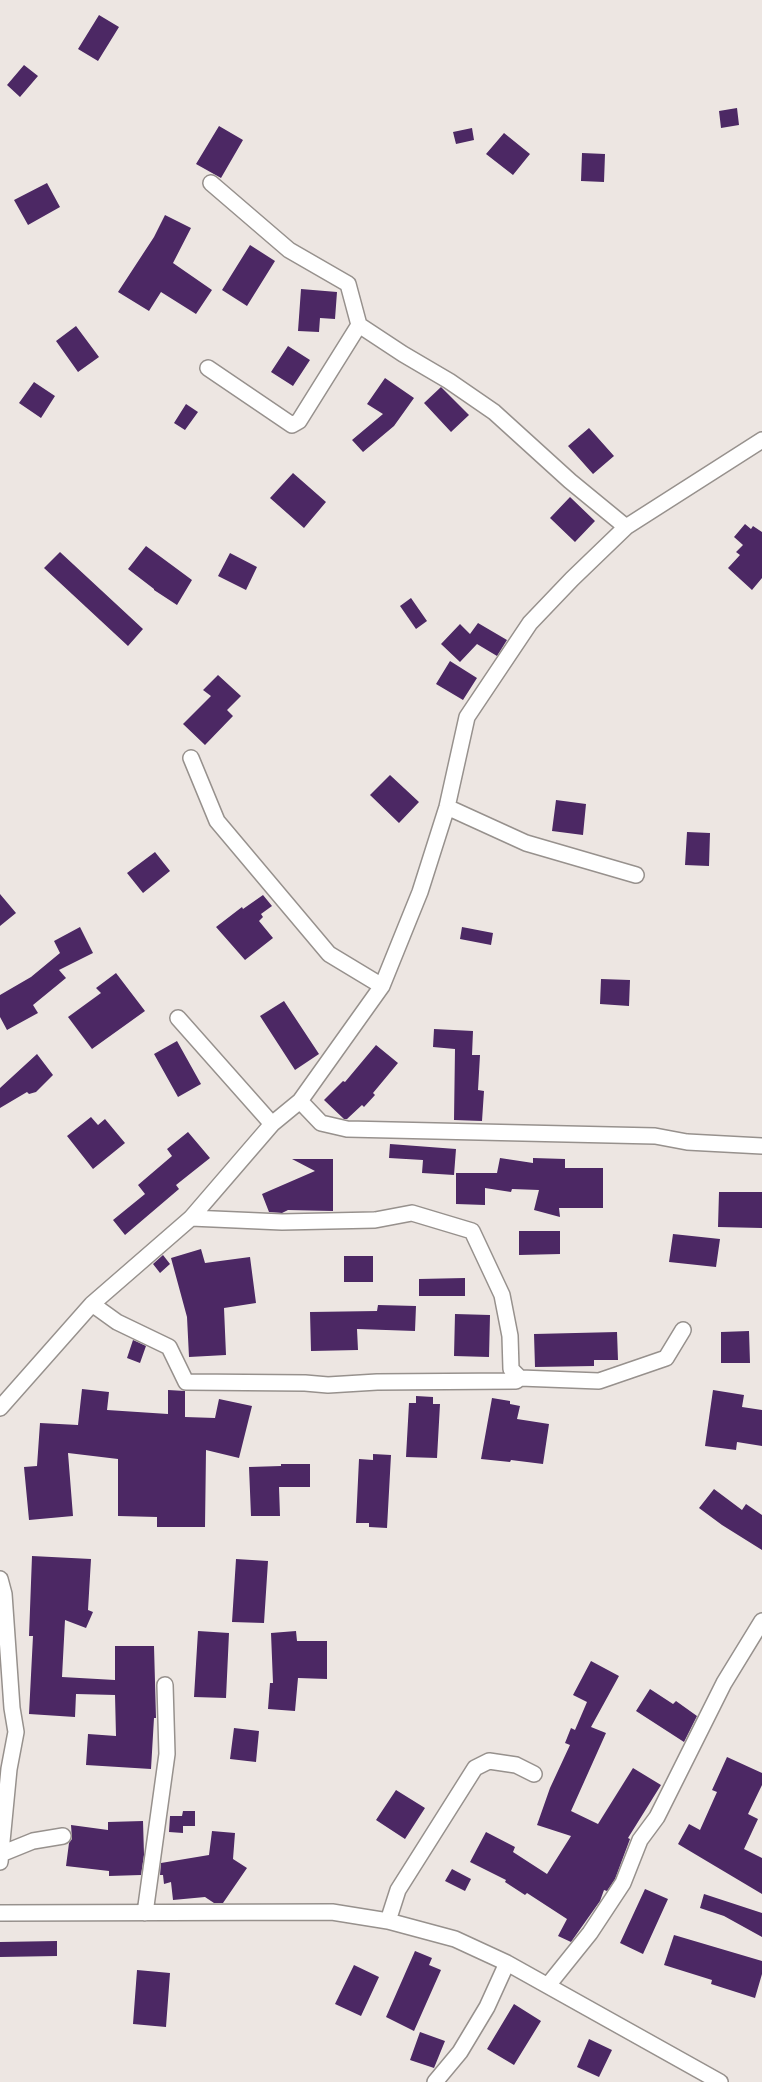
<!DOCTYPE html>
<style>
body{margin:0}
canvas{display:block;background:#ede6e2}
</style>
<canvas width="762" height="2082"></canvas>
<script>
const ctx = document.querySelector('canvas').getContext('2d');
ctx.lineJoin = 'round';
function fill(path, color) {
  ctx.fillStyle = color;
  ctx.fill(path, 'evenodd');
}
function shape(rows) {
  const path = new Path2D();
  for (const r of rows) {
    path.moveTo(r[0], r[1]);
    for (let i = 2; i < r.length; i += 2) path.lineTo(r[i], r[i + 1]);
  }
  return path;
}
function strokePath(path, color, width, dash) {
  ctx.strokeStyle = color;
  ctx.lineWidth = width;
  ctx.lineCap = dash ? 'butt' : 'round';
  ctx.setLineDash(dash || []);
  ctx.stroke(path);
}
fill(shape([
 [99,15,119,27,98,61,78,49],
 [24,65,38,76,20,97,7,85],
 [737,108,739,125,721,128,719,111],
 [219,126,243,140,221,178,196,164],
 [472,128,474,140,456,144,453,132],
 [504,133,530,154,513,175,486,154],
 [582,153,605,154,604,182,581,181],
 [47,183,60,207,28,225,14,200],
 [165,215,191,228,173,263,212,290,196,314,161,292,149,311,118,292,154,237],
 [250,245,275,261,247,306,222,290],
 [301,289,337,292,335,319,320,318,319,332,298,331],
 [76,326,99,357,78,372,56,341],
 [288,346,310,360,293,386,271,372],
 [385,378,414,398,394,426,363,452,352,440,383,414,367,404],
 [34,382,55,396,41,418,19,403],
 [441,387,469,415,451,432,424,403],
 [186,404,198,412,185,430,174,423],
 [589,428,614,456,593,474,568,446],
 [293,473,326,502,304,528,270,498],
 [570,497,595,521,575,542,550,518],
 [745,524,751,529,753,526,762,532,762,578,752,590,728,568,740,555,736,552,743,545,734,537],
 [146,546,192,580,177,605,154,590,154,589,128,569],
 [60,552,143,629,128,646,44,568],
 [230,553,257,567,246,590,218,576],
 [411,598,427,621,416,629,400,606],
 [478,623,507,640,497,656,477,644,460,662,441,644,460,624,470,634],
 [450,661,477,678,463,700,436,684],
 [218,675,241,696,227,710,233,716,205,745,183,724,211,696,203,690],
 [390,775,419,802,399,823,370,795],
 [556,800,586,804,583,835,552,831],
 [687,832,710,833,709,866,685,865],
 [155,852,170,871,143,893,127,873],
 [0,894,16,913,0,926],
 [263,895,272,906,261,914,263,917,259,921,273,938,245,960,216,927,242,907,243,909],
 [80,927,93,953,59,970,66,978,33,1005,38,1013,7,1030,0,1017,0,995,31,977,60,953,54,941],
 [462,927,493,933,491,945,460,939],
 [116,973,145,1011,92,1049,68,1017,101,993,96,988],
 [601,979,630,980,629,1006,600,1004],
 [284,1001,319,1054,295,1070,260,1016],
 [434,1029,473,1031,472,1055,480,1055,478,1090,484,1091,482,1121,454,1120,455,1049,433,1047],
 [177,1041,201,1084,178,1097,154,1054],
 [376,1045,398,1063,373,1093,375,1095,364,1107,362,1105,347,1119,344,1119,324,1100,343,1081,345,1082],
 [37,1054,53,1075,36,1092,29,1094,27,1092,0,1108,0,1088],
 [91,1117,98,1125,105,1119,125,1143,93,1169,67,1136],
 [188,1132,210,1158,176,1185,179,1189,125,1235,113,1220,145,1194,138,1185,172,1156,167,1149],
 [390,1144,456,1149,454,1175,422,1173,423,1160,389,1158],
 [500,1158,533,1163,533,1158,565,1159,565,1168,603,1168,603,1208,559,1208,560,1217,534,1210,539,1190,512,1189,511,1192,485,1188,485,1205,456,1204,456,1173,497,1173],
 [292,1159,333,1159,333,1211,288,1210,282,1213,269,1212,262,1194,315,1171],
 [719,1192,762,1192,762,1228,718,1227],
 [519,1231,560,1231,560,1254,519,1255],
 [673,1234,720,1239,716,1267,669,1262],
 [201,1249,205,1263,250,1257,256,1303,224,1308,226,1355,189,1357,187,1317,171,1258],
 [163,1255,170,1264,160,1273,153,1264],
 [344,1256,373,1256,373,1282,344,1282],
 [465,1278,465,1296,419,1296,419,1279],
 [378,1305,416,1306,415,1331,357,1329,358,1350,311,1351,310,1312,377,1311],
 [455,1314,490,1315,489,1357,454,1356],
 [749,1331,750,1363,721,1363,721,1332],
 [617,1332,618,1360,594,1360,594,1366,535,1367,534,1334],
 [133,1340,146,1346,140,1363,127,1358],
 [82,1389,109,1392,107,1410,168,1414,168,1390,185,1391,185,1417,215,1418,219,1399,252,1406,239,1458,206,1450,205,1527,157,1527,157,1517,118,1516,118,1459,68,1453,73,1516,29,1520,24,1467,37,1466,40,1423,78,1425],
 [713,1390,744,1395,742,1407,762,1410,762,1446,737,1442,736,1450,705,1446],
 [416,1396,433,1397,433,1404,440,1404,437,1458,406,1457,409,1403,416,1403],
 [492,1398,510,1401,510,1404,520,1406,517,1419,549,1424,543,1464,511,1460,510,1462,481,1459],
 [373,1454,391,1455,387,1528,369,1527,369,1523,356,1523,359,1459,373,1460],
 [281,1464,310,1464,310,1487,279,1487,280,1516,251,1516,249,1467,281,1466],
 [714,1489,742,1510,746,1504,762,1515,762,1550,722,1525,699,1508],
 [32,1556,91,1559,88,1610,93,1612,86,1628,65,1620,62,1677,115,1680,115,1646,154,1646,156,1718,154,1718,151,1769,86,1765,88,1734,116,1736,115,1695,76,1694,75,1717,29,1714,33,1636,29,1636],
 [236,1559,268,1561,264,1623,232,1622],
 [198,1631,229,1633,226,1698,194,1697],
 [296,1631,297,1641,327,1641,327,1679,298,1678,295,1711,268,1709,270,1683,273,1683,271,1633],
 [591,1661,619,1676,591,1727,606,1733,571,1811,598,1824,633,1768,661,1785,628,1838,630,1839,615,1879,607,1891,604,1890,600,1901,571,1942,558,1936,567,1919,527,1893,525,1895,505,1882,506,1880,470,1862,486,1832,515,1847,513,1852,547,1874,571,1836,537,1825,550,1788,570,1745,565,1743,571,1728,575,1730,587,1702,573,1695],
 [650,1689,673,1704,676,1701,697,1716,684,1742,636,1711],
 [234,1728,259,1731,256,1762,230,1759],
 [727,1757,762,1773,762,1785,748,1814,758,1819,744,1849,762,1858,762,1894,678,1844,689,1824,700,1830,717,1792,712,1790],
 [396,1790,425,1808,405,1839,376,1820],
 [183,1811,195,1811,195,1826,183,1826,183,1833,169,1832,170,1816,182,1816],
 [143,1821,144,1855,141,1875,109,1876,109,1871,66,1866,69,1843,72,1839,71,1825,108,1830,108,1822],
 [212,1831,235,1833,233,1859,247,1868,223,1903,214,1903,205,1897,173,1900,171,1882,164,1884,163,1875,160,1875,161,1863,209,1855],
 [452,1869,471,1879,465,1891,445,1881],
 [645,1889,668,1899,643,1954,620,1943],
 [704,1894,762,1913,762,1937,724,1916,700,1908],
 [674,1935,762,1961,762,1974,755,1998,711,1984,712,1980,664,1965],
 [57,1941,57,1956,0,1957,0,1942],
 [415,1951,432,1958,429,1965,441,1970,414,2031,386,2017],
 [354,1965,379,1977,361,2016,335,2004],
 [137,1970,170,1973,166,2027,133,2024],
 [514,2004,541,2021,514,2065,487,2049],
 [420,2032,445,2041,434,2068,410,2060],
 [589,2039,612,2050,599,2077,577,2067]
]), '#4c2864');
const minor = shape([
 [359,325,403,354,449,381,494,412,570,481,626,527],
 [208,368,292,425,299,421,359,325,348,284,289,250,211,183],
 [191,758,217,821,329,954,382,986],
 [447,807,526,843,636,875],
 [178,1018,272,1124],
 [300,1101,321,1123,347,1129,655,1136,687,1142,762,1146],
 [191,1218,282,1222,375,1220,412,1213,472,1231,502,1295,510,1336,511,1369,520,1378,599,1381,666,1358,683,1330],
 [92,1304,117,1322,169,1347,186,1382,305,1383,328,1385,377,1382,516,1381,520,1378],
 [0,1408,92,1304,191,1218,272,1124,300,1101,382,986,420,892,447,807,467,717,530,623,572,579,626,527,762,440],
 [0,1579,4,1594,12,1708,16,1732,9,1769,0,1862],
 [1,1854,33,1841,63,1836],
 [0,1913,332,1912,388,1921,455,1939,507,1963,720,2082],
 [145,1913,167,1754,165,1685],
 [388,1921,398,1890,475,1768,489,1761,516,1765,534,1774],
 [549,1984,590,1933,623,1883,640,1840,657,1817,724,1683,762,1621],
 [435,2082,460,2052,487,2007,507,1963]
]);
strokePath(minor, '#97918d', 18);
strokePath(minor, '#fff', 15);
</script>
